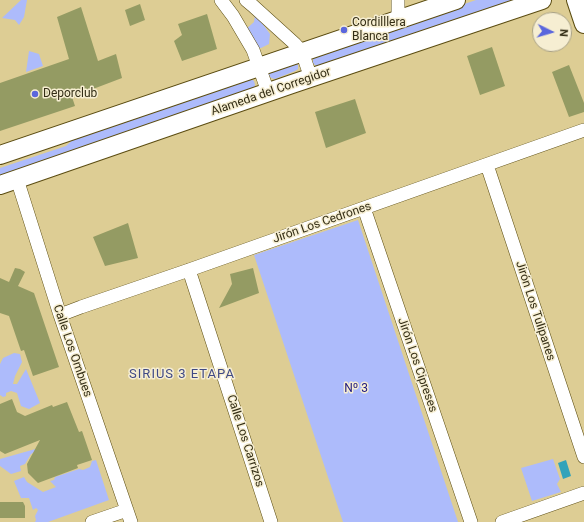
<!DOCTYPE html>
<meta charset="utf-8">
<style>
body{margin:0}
#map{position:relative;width:584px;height:522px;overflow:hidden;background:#ddcd94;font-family:Roboto,sans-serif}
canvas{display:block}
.north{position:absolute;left:532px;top:12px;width:40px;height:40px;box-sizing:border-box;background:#f6eed2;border:1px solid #a8a186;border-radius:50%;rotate:95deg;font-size:11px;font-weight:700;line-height:16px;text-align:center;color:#332d15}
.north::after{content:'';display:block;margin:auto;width:14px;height:18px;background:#5a66dd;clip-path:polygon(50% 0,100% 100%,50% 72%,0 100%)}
</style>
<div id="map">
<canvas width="584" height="522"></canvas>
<div class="north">N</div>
</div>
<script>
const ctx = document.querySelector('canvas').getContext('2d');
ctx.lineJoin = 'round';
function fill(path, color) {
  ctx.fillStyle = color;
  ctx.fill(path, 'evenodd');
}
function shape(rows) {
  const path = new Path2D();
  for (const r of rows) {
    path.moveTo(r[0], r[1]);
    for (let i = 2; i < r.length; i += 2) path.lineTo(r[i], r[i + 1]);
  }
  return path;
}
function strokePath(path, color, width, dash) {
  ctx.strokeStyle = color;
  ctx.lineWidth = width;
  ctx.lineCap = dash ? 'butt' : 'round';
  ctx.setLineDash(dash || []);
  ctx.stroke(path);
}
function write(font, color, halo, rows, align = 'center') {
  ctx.font = font + ' Roboto,sans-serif';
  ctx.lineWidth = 3;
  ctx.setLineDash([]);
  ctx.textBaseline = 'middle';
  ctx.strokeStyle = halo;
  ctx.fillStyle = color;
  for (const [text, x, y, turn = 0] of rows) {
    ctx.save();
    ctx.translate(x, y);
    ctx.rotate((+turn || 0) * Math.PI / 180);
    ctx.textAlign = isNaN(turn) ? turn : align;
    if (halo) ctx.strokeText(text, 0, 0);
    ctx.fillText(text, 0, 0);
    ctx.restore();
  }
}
fill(shape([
 [21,0,27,0,24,17,19,25,15,20,2,18],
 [476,0,518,0,319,67,316,66,313,63,313,59,318,54],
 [255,15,259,19,270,34,269,44,261,48,255,48,245,30,254,22],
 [29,51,39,54,43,66,26,72],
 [296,62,298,65,298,69,295,71,275,79,271,78,269,75,269,71],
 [251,79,254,81,255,85,254,88,0,176,0,168,66,146,78,135],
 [358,220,458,522,343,522,254,255],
 [14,353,20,354,22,362,15,376,13,384,17,384,26,369,40,403,29,409,21,406,17,393,11,391,6,393,6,396,3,397,0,395,0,364,3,358],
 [39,448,40,449,31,454,25,464,20,466,21,471,11,474,0,466,0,459],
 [553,459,560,479,557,484,561,492,532,501,521,468],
 [96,460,109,500,48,522,35,522,36,520,35,516,38,510,36,508,33,510,29,498,21,498,14,481,24,477,27,482,43,492,56,487,50,481,54,480,55,477,79,469,83,470,90,467,92,461]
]), '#adbbfb');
fill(shape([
 [566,460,571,476,563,479,558,463]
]), '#32a3ba');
fill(shape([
 [140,4,145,20,130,26,125,10],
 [81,7,98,61,116,54,122,78,72,97,75,106,0,131,0,83,69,59,57,17],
 [207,14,217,49,182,61,174,41,182,35,178,24],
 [492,47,505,86,480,95,467,56],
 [569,65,584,103,584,112,569,117,552,72],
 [355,99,366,133,326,148,315,112],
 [128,223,138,258,105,266,93,237],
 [15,268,20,269,25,272,18,286,34,293,59,367,33,376,24,350,21,351,9,316,0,313,0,278,9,282],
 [253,268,259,293,219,308,232,284,230,274],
 [12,399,17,412,25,416,52,405,53,407,67,402,79,432,82,431,92,460,77,465,78,468,38,483,28,473,27,464,40,440,5,454,0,451,0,404],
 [0,502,23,502,25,506,25,518,0,518]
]), '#949b63');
const street = shape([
 [221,0,233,16,253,50,268,92],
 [246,0,252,5,295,44,302,52,311,78],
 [398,0,398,20],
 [487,165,584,457],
 [17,179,60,315,131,522],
 [364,208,471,522],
 [189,270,271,522],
 [60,315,81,307,189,270,584,130],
 [92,522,127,510],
 [502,522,584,493]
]);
const secondary = shape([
 [576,0,584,24],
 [0,155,456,0],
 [0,185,292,84,542,0]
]);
strokePath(street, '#5b4c11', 14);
strokePath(secondary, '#5b4c11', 20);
strokePath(street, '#fff', 13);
strokePath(secondary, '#fff', 18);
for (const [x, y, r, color] of [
 [344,30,4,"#5a66dd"],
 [35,94,4,"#5a66dd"]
]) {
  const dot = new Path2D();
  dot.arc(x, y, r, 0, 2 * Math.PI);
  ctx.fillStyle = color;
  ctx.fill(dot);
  strokePath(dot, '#f6eed2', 1.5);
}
write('12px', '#332d15', '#f6eed2', [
 ["Cordilllera",352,23],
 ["Blanca",352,37],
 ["Deporclub",43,94]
], 'left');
write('12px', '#332d15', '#f6eed2', [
 ["Alameda del Corregidor",271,92,-19],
 ["Jirón Los Cedrones",322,223,-19],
 ["Jirón Los Tulipanes",535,311,72],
 ["Calle Los Ombues",72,351,71],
 ["Jirón Los Cipreses",417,365,71],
 ["Calle Los Carrizos",245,441,72]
]);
write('12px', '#20197e', '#f6eed2', [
 ["Nº 3",356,389]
]);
ctx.letterSpacing = '1px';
write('13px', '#3f4985', '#f6eed2', [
 ["SIRIUS 3 ETAPA",182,375]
]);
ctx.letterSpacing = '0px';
</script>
